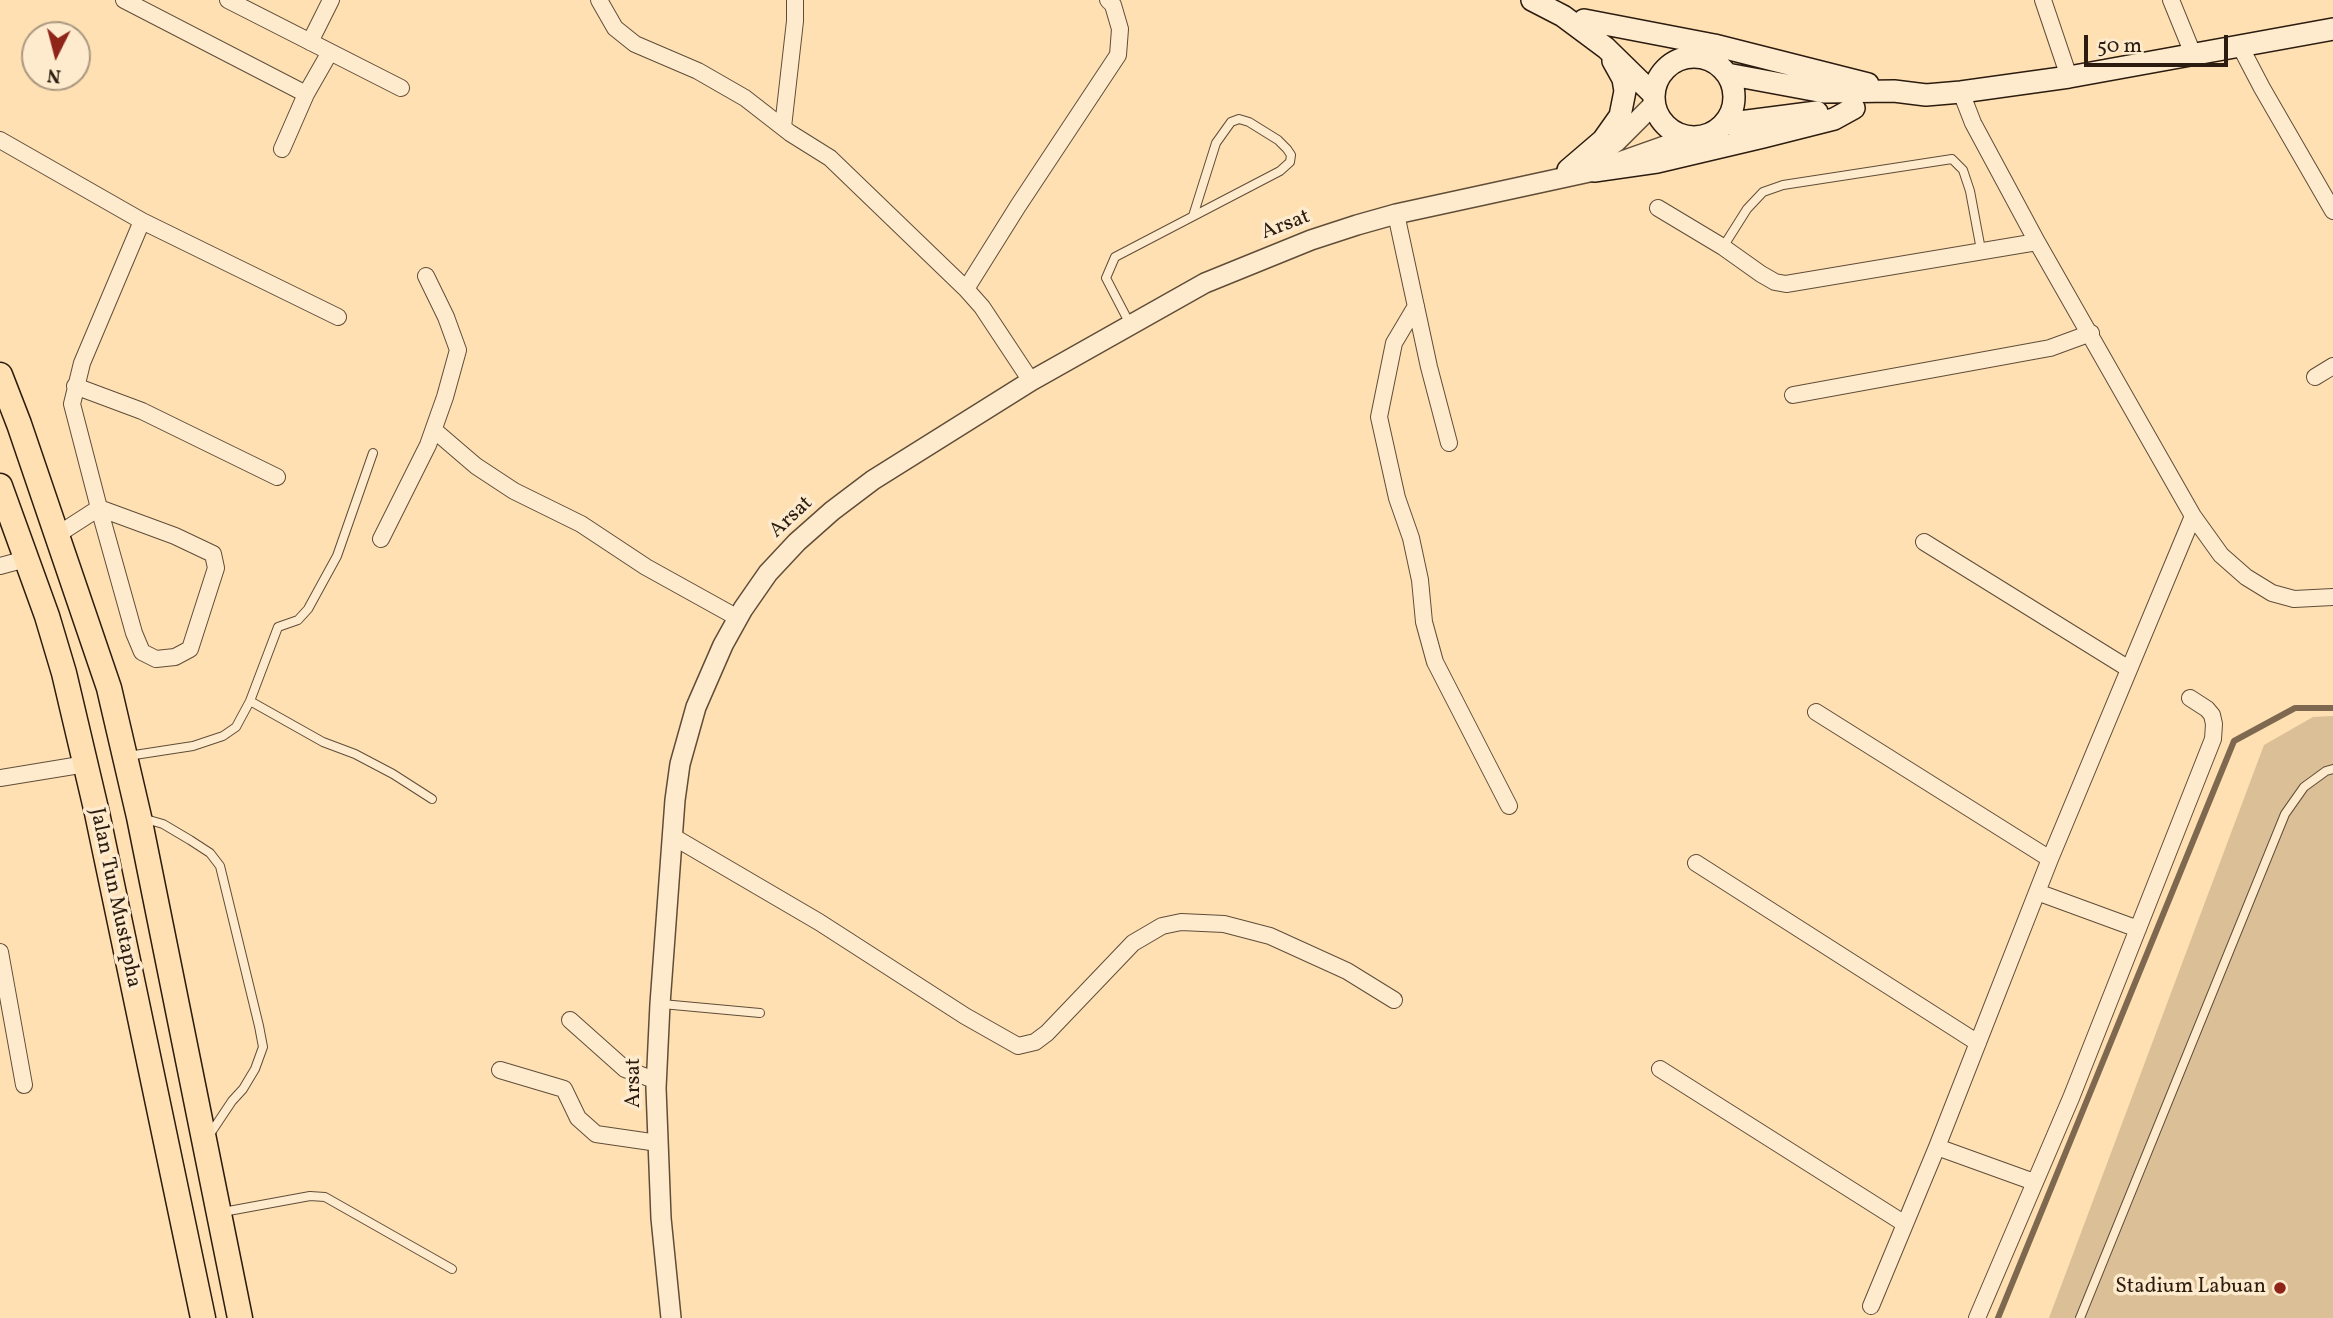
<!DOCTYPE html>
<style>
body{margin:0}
#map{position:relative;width:2333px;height:1318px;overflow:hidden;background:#fee0b3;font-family:Vollkorn,serif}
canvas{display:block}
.north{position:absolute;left:21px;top:21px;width:70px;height:70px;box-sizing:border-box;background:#feebce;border:2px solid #aa9882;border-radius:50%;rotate:186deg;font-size:19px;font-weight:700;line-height:28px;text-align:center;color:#2b1c0f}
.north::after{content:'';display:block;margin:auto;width:24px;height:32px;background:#8f2418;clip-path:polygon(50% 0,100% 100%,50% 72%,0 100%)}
.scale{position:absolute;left:2084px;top:35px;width:144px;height:32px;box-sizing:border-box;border:4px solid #2b1c0f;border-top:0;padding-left:9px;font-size:21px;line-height:24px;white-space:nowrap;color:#2b1c0f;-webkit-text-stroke:5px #feebce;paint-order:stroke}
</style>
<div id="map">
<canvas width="2333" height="1318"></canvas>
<div class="north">N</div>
<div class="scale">50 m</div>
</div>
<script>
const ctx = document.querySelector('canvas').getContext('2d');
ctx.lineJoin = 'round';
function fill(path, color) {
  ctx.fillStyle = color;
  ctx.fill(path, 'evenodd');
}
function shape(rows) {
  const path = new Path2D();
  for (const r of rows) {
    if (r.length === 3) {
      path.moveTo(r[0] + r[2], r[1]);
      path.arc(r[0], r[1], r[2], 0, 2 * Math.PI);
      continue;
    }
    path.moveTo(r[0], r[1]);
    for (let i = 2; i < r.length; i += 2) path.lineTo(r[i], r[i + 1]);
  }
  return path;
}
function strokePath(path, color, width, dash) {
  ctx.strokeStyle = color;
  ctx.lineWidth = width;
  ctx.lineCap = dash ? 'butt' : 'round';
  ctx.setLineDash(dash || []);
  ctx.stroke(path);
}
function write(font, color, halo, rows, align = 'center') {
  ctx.font = font + ' Vollkorn,serif';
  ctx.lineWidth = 7;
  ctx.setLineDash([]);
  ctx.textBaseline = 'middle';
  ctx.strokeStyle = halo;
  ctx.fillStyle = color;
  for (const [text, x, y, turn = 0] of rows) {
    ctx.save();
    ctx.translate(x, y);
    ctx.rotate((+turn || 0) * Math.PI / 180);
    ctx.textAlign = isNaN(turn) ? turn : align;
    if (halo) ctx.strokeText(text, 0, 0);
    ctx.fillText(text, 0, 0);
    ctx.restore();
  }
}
fill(shape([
 [2333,716,2333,1318,2049,1318,2264,745,2313,717]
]), '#dabf97');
strokePath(shape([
 [1998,1318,2234,741,2295,708,2333,708]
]), '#7e6950', 6);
const service = shape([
 [1723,247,1747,209,1763,192,1783,185,1952,159,1963,170,1970,191,1981,250],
 [1131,326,1106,278,1115,257,1280,171,1290,162,1291,155,1287,149,1278,140,1249,122,1239,119,1231,122,1216,143,1193,216],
 [250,701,323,742,355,754,393,774,432,799],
 [128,756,193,746,223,736,236,727,250,701,278,627,298,620,308,609,337,556,373,453],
 [142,818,163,824,190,840,210,853,220,866,259,1026,263,1047,255,1069,243,1089,232,1101,208,1137],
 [662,1004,760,1013],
 [223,1212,310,1196,325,1197,452,1269],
 [2080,1318,2285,814,2304,787,2326,771,2333,769]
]);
const minor = shape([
 [124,0,306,94,282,149],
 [228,0,401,88],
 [599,0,615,28,635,44,698,71,745,98,790,133,830,158,966,289,982,307,1031,381],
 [2043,0,2069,77],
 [2171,0,2193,54],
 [310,42,331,0],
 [2240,46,2262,88,2333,211],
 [1961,92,1973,123,2037,242,2193,516,2221,555,2246,577,2272,593,2294,599,2333,597],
 [306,94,330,52],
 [783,127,795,21,795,0],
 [0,140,142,221,338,317],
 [1658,208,1723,247,1761,274,1775,282,1786,284,2037,242],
 [1396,214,1429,367,1449,443],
 [966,289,1018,206,1118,55,1120,29,1113,5,1108,0],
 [1416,306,1394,343,1379,417,1397,498,1411,538,1420,580,1424,622,1435,662,1509,806],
 [2315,377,2333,366],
 [75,386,142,411,277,477],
 [1793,395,2050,348,2091,333],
 [434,430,476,466,514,491,581,524,646,567,738,618],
 [99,508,175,536,213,554,216,568,190,649,175,657,156,659,142,652,134,633,99,508],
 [57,535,99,508,72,404,82,363,142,221],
 [381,539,428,445,445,397,458,350,446,317,426,276],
 [1924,542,2129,669],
 [0,566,26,559],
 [1816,712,2050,859],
 [0,778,86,764],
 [672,836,819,922,965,1016,1018,1046,1035,1042,1047,1033,1133,943,1162,926,1181,922,1224,924,1270,936,1347,971,1394,1000],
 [1696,863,1978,1043],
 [2037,892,2138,929],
 [0,952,24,1085],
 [570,1020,625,1069,657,1081],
 [1660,1069,1905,1224],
 [500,1070,564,1089,578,1118,596,1134,658,1143],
 [1937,1147,2034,1182],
 [1871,1306,1937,1147,2050,859,2193,516],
 [1977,1318,2071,1098,2213,739,2214,724,2212,715,2207,709,2190,698]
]);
const tertiary = shape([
 [1593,158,1616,142,1654,104],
 [671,1318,661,1218,656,1088,660,1004,675,800,680,764,696,707,723,645,743,609,768,573,797,542,832,511,873,480,1031,381,1205,283,1311,240,1357,225,1396,214,1594,171,1690,137]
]);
const secondary = shape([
 [1532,0,1563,16,1606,48,1653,94],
 [1584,20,1714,45,1868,84],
 [1694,97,40],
 [1727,74,1824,92,1894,91,1926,95,1961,92,2069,77,2333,29],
 [1724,124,1817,112],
 [1568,170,1603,140,1620,116,1625,91,1623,79,1613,61],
 [1594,171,1657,162,1763,137,1834,119,1854,108]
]);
const primary = shape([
 [0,375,19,424,109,688,139,817,240,1318],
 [0,486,47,616,64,673,97,813,203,1318]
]);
strokePath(service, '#604d38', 10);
strokePath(minor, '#604d38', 18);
strokePath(tertiary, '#604d38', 22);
strokePath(secondary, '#2b1c0f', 24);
strokePath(primary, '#2b1c0f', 27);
strokePath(service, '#feebce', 8);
strokePath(minor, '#feebce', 16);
strokePath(tertiary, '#feebce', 19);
strokePath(secondary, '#feebce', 21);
strokePath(primary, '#fee0b3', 24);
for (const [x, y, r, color] of [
 [2280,1288,7,"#8f2418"]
]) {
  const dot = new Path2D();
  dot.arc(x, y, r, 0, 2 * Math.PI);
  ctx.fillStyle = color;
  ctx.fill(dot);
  strokePath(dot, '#feebce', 2.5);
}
write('21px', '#2b1c0f', '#feebce', [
 ["Arsat",1286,226,-21],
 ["Arsat",792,518,-43],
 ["Jalan Tun Mustapha",114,898,78],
 ["Arsat",635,1083,-90]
]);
write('21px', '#2b1c0f', '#feebce', [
 ["Stadium Labuan",2266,1288]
], 'right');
</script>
